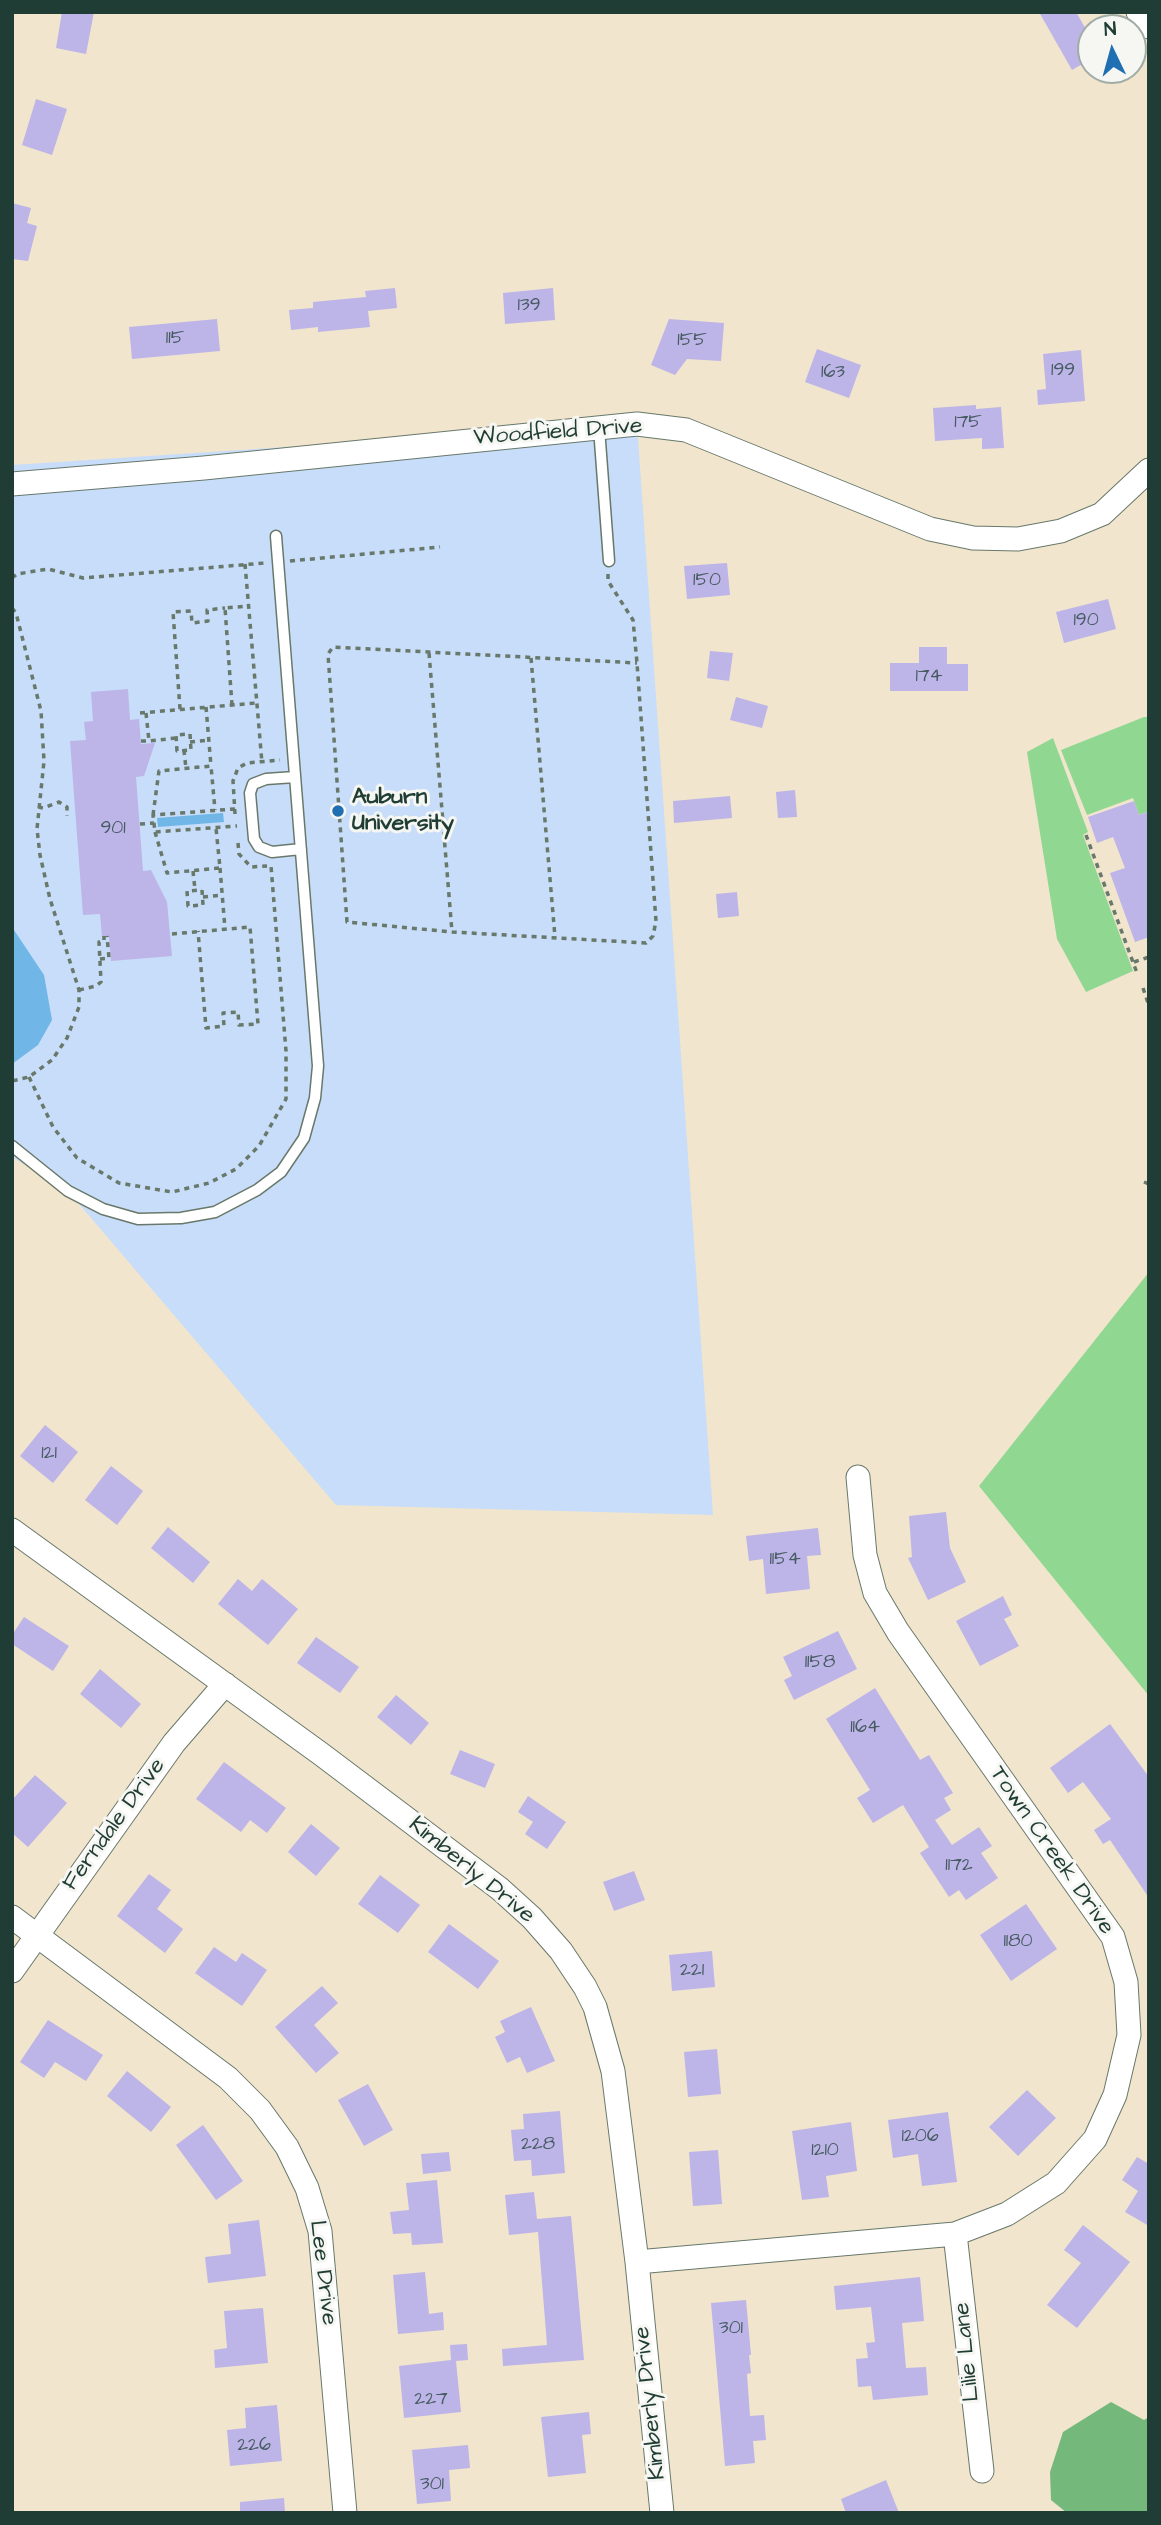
<!DOCTYPE html>
<style>
body{margin:0}
#map{position:relative;width:1161px;height:2525px;overflow:hidden;background:#f1e5cd;font-family:"Architects Daughter",sans-serif}
canvas{display:block}
.frame{position:absolute;inset:0;border:14px solid #1f3d34;pointer-events:none}
.north{position:absolute;left:1077px;top:14px;width:70px;height:70px;box-sizing:border-box;background:#f6f6f2;border:2px solid #a0aca6;border-radius:50%;rotate:355deg;font-size:19px;font-weight:700;line-height:28px;text-align:center;color:#1f3d34}
.north::after{content:'';display:block;margin:auto;width:24px;height:32px;background:#1f6fb2;clip-path:polygon(50% 0,100% 100%,50% 72%,0 100%)}
</style>
<div id="map">
<canvas width="1161" height="2525"></canvas>
<div class="frame"></div>
<div class="north">N</div>
</div>
<script>
const ctx = document.querySelector('canvas').getContext('2d');
ctx.lineJoin = 'round';
function fill(path, color) {
  ctx.fillStyle = color;
  ctx.fill(path, 'evenodd');
}
function shape(rows) {
  const path = new Path2D();
  for (const r of rows) {
    path.moveTo(r[0], r[1]);
    for (let i = 2; i < r.length; i += 2) path.lineTo(r[i], r[i + 1]);
  }
  return path;
}
function strokePath(path, color, width, dash) {
  ctx.strokeStyle = color;
  ctx.lineWidth = width;
  ctx.lineCap = dash ? 'butt' : 'round';
  ctx.setLineDash(dash || []);
  ctx.stroke(path);
}
function write(font, color, halo, rows, align = 'center') {
  ctx.font = font + ' "Architects Daughter",sans-serif';
  ctx.lineWidth = 6;
  ctx.setLineDash([]);
  ctx.textBaseline = 'middle';
  ctx.strokeStyle = halo;
  ctx.fillStyle = color;
  for (const [text, x, y, turn = 0] of rows) {
    ctx.save();
    ctx.translate(x, y);
    ctx.rotate((+turn || 0) * Math.PI / 180);
    ctx.textAlign = isNaN(turn) ? turn : align;
    if (halo) ctx.strokeText(text, 0, 0);
    ctx.fillText(text, 0, 0);
    ctx.restore();
  }
}
fill(shape([
 [637,424,713,1515,336,1505,68,1191,12,1157,12,465]
]), '#c7ddf9');
fill(shape([
 [1144,717,1149,717,1149,811,1139,815,1133,798,1087,815,1061,750],
 [1053,738,1088,832,1083,835,1133,971,1086,992,1057,939,1027,752],
 [1149,1272,1149,1696,979,1486]
]), '#90d892');
fill(shape([
 [1111,2402,1144,2420,1149,2417,1149,2513,1067,2513,1051,2500,1050,2472,1063,2432]
]), '#74b87c');
fill(shape([
 [223,813,224,822,158,827,157,818],
 [12,927,44,975,52,1020,38,1045,12,1064]
]), '#70b6e7');
fill(shape([
 [62,12,94,12,86,54,56,48],
 [1039,12,1076,12,1091,38,1091,59,1072,70],
 [36,99,67,109,52,155,22,145],
 [12,203,31,208,27,223,37,226,28,261,12,259],
 [395,288,397,308,368,311,370,327,318,332,318,327,291,330,289,310,313,308,313,302,366,297,365,291],
 [553,288,555,320,505,324,503,293],
 [217,319,220,351,132,359,129,327],
 [669,319,724,323,721,361,687,359,675,375,651,365],
 [817,349,861,365,849,398,805,382],
 [1081,350,1085,401,1038,405,1037,390,1046,389,1043,354],
 [976,405,976,409,1001,407,1004,448,982,449,982,438,935,441,933,408],
 [727,563,730,595,687,599,684,566],
 [1108,599,1116,629,1064,643,1056,612],
 [919,647,947,647,947,664,968,664,968,691,890,691,890,663,919,663],
 [710,651,733,653,729,681,707,678],
 [128,689,130,720,139,719,141,744,155,743,144,776,136,777,143,871,151,870,167,902,172,956,111,961,109,936,102,937,100,914,83,915,70,741,86,740,84,722,93,721,91,692],
 [736,697,768,706,762,728,730,720],
 [795,790,797,817,778,818,776,792],
 [730,796,732,818,674,823,673,801],
 [1134,801,1139,815,1149,811,1149,937,1135,942,1110,873,1125,868,1113,837,1097,843,1088,817],
 [737,892,739,916,718,918,716,894],
 [45,1425,78,1452,53,1483,20,1456],
 [111,1466,143,1491,117,1525,85,1500],
 [946,1512,950,1548,966,1582,928,1600,908,1558,912,1557,909,1516],
 [168,1527,210,1562,193,1583,151,1548],
 [818,1528,821,1555,807,1556,810,1589,766,1594,763,1559,749,1561,746,1536],
 [238,1579,252,1591,262,1579,298,1609,268,1645,218,1604],
 [1003,1596,1012,1615,1004,1619,1019,1646,980,1666,956,1621],
 [24,1617,69,1646,53,1671,12,1644,12,1635],
 [838,1631,857,1669,794,1700,784,1680,792,1676,783,1657],
 [316,1637,359,1667,340,1693,297,1663],
 [100,1669,141,1704,121,1728,80,1694],
 [875,1688,920,1760,929,1755,953,1793,944,1798,951,1810,935,1820,952,1845,979,1827,992,1846,981,1853,998,1878,966,1900,959,1890,949,1897,920,1853,929,1847,903,1805,873,1823,857,1798,870,1790,826,1719],
 [396,1695,429,1723,411,1745,377,1717],
 [1110,1724,1149,1777,1149,1898,1110,1840,1103,1844,1094,1830,1111,1819,1083,1782,1068,1793,1050,1768],
 [460,1750,495,1764,485,1788,450,1774],
 [224,1762,286,1808,267,1833,250,1820,241,1832,196,1799],
 [35,1775,67,1803,28,1847,12,1833,12,1800],
 [528,1796,566,1822,547,1849,525,1834,533,1822,518,1812],
 [311,1824,340,1848,316,1876,288,1852],
 [634,1871,645,1900,614,1911,603,1882],
 [149,1874,171,1890,157,1909,183,1929,165,1953,117,1916],
 [380,1875,420,1905,398,1933,358,1904],
 [1026,1904,1057,1949,1011,1981,980,1935],
 [449,1924,499,1961,478,1989,428,1952],
 [214,1947,236,1962,242,1953,267,1970,242,2006,195,1973],
 [712,1951,715,1987,672,1991,669,1955],
 [322,1986,338,2003,314,2025,339,2053,316,2073,275,2027],
 [531,2007,555,2061,527,2073,520,2057,507,2063,495,2037,505,2032,500,2021],
 [48,2020,103,2055,86,2081,55,2062,44,2078,20,2062],
 [717,2049,721,2094,688,2097,684,2052],
 [127,2071,171,2107,151,2132,107,2096],
 [368,2084,393,2130,364,2146,338,2100],
 [1027,2090,1056,2118,1018,2156,989,2127],
 [560,2111,565,2173,532,2176,531,2160,514,2161,511,2130,524,2129,523,2114],
 [948,2112,957,2182,922,2186,918,2154,893,2158,888,2120],
 [851,2122,857,2171,826,2176,829,2197,802,2200,792,2131],
 [203,2125,243,2181,216,2200,176,2145],
 [718,2150,722,2204,693,2206,689,2152],
 [449,2152,451,2171,423,2174,421,2154],
 [1137,2157,1149,2164,1149,2226,1125,2212,1138,2191,1122,2180],
 [437,2180,443,2243,412,2245,411,2233,393,2234,390,2212,409,2210,406,2183],
 [534,2192,537,2219,571,2216,584,2360,503,2366,502,2349,547,2345,538,2232,509,2235,505,2195],
 [259,2220,266,2276,208,2283,205,2257,231,2254,228,2224],
 [1083,2225,1130,2262,1077,2328,1047,2305,1081,2263,1064,2250],
 [425,2272,429,2314,443,2312,444,2330,398,2334,393,2275],
 [920,2277,924,2321,902,2323,906,2368,926,2367,928,2395,873,2400,871,2386,858,2387,856,2359,868,2358,866,2343,875,2342,871,2307,836,2310,834,2286],
 [746,2300,751,2355,749,2355,751,2373,747,2374,750,2416,764,2415,766,2440,753,2441,755,2463,725,2466,711,2303],
 [263,2308,268,2363,215,2368,214,2350,227,2348,224,2311],
 [467,2344,468,2360,456,2361,461,2412,404,2418,399,2366,451,2360,450,2345],
 [277,2405,282,2461,230,2466,227,2430,246,2428,245,2408],
 [589,2412,591,2434,582,2435,586,2473,548,2477,541,2417],
 [468,2445,470,2468,449,2470,451,2501,417,2504,412,2450],
 [886,2480,899,2513,846,2513,841,2499],
 [284,2498,285,2513,240,2513,240,2502]
]), '#bdb4e8');
const service = shape([
 [599,428,609,561],
 [295,777,266,779,253,784,250,793,254,839,259,847,272,852,301,849],
 [12,1146,68,1191,103,1209,138,1219,181,1218,215,1212,257,1190,281,1172,304,1138,315,1098,318,1066,276,536]
]);
const minor = shape([
 [1138,12,1149,27],
 [12,484,204,468,637,424,686,430,930,529,973,538,1018,539,1061,531,1102,514,1149,470],
 [12,1530,321,1754,500,1889,532,1918,561,1951,585,1987,595,2007,613,2071,637,2262,662,2513],
 [12,1917,228,2078,260,2110,287,2147,307,2188,320,2231,345,2513],
 [12,1971,174,1743,225,1684],
 [955,2234,982,2471],
 [637,2262,955,2234,1007,2214,1056,2183,1095,2139,1115,2095,1129,2035,1126,1982,1113,1937,898,1632,875,1593,865,1555,858,1477]
]);
strokePath(service, '#68786a', 13);
strokePath(minor, '#68786a', 25);
strokePath(shape([
 [290,561,440,547],
 [245,564,262,763],
 [608,574,608,581,633,620,637,663,656,921,653,936,646,943,452,932,347,922,328,654,333,647,637,663],
 [12,578,17,574,48,569,83,578,265,563],
 [12,608,16,613,41,711,44,761,37,829,40,855,50,899,79,990,79,1007,67,1038,52,1060,29,1077,12,1081],
 [429,653,452,932],
 [531,658,555,937],
 [232,705,225,608,248,606],
 [206,707,211,766],
 [180,709,173,612,191,611,192,623,208,621,207,610,225,608],
 [140,713,256,703],
 [146,713,149,741,176,738],
 [190,734,191,750,177,751,176,735,190,734],
 [141,741,149,741],
 [190,742,209,740],
 [184,750,186,769],
 [38,807,43,808,59,802,67,807,67,816],
 [235,809,153,815,155,832,237,826],
 [235,814,233,781,238,768,247,763,280,760],
 [153,815,159,771,211,766,215,810],
 [140,824,154,823],
 [155,832,167,873,220,868,216,828],
 [1086,835,1137,973],
 [238,843,239,854,251,867,267,866],
 [220,868,225,929],
 [193,871,195,890],
 [202,890,203,905,188,906,187,891,202,890],
 [203,897,222,895],
 [172,934,250,927,258,1024,239,1025,238,1012,223,1013,224,1026,206,1028,198,931],
 [100,959,109,958,107,936],
 [1134,962,1149,957],
 [1143,988,1149,1006],
 [79,990,96,986,101,982,99,942,104,941,104,936],
 [29,1077,53,1127,77,1158,119,1183,172,1192,209,1183,236,1169,259,1146,286,1099,286,1051,271,866],
 [1144,1182,1149,1184]
]), '#68786a', 3.5, [5, 5]);
strokePath(service, '#fff', 10);
strokePath(minor, '#fff', 23);
for (const [x, y, r, color] of [
 [338,811,7,"#1f6fb2"]
]) {
  const dot = new Path2D();
  dot.arc(x, y, r, 0, 2 * Math.PI);
  ctx.fillStyle = color;
  ctx.fill(dot);
  strokePath(dot, '#f6f6f2', 2.5);
}
write('19px', '#465b61', null, [
 ["139",529,306],
 ["115",175,339],
 ["155",692,341],
 ["199",1063,371],
 ["163",833,373],
 ["175",968,423],
 ["150",707,581],
 ["190",1086,621],
 ["174",929,677],
 ["901",113,829],
 ["121",49,1454],
 ["1154",785,1560],
 ["1158",820,1663],
 ["1164",865,1728],
 ["1172",959,1866],
 ["1180",1018,1942],
 ["221",692,1971],
 ["1206",920,2137],
 ["228",538,2145],
 ["1210",825,2151],
 ["301",731,2329],
 ["227",431,2400],
 ["226",254,2446],
 ["301",432,2485]
]);
write('23px', '#1f3d34', '#f6f6f2', [
 ["Woodfield Drive",558,433,-4],
 ["Ferndale Drive",115,1825,-54],
 ["Town Creek Drive",1051,1851,55],
 ["Kimberly Drive",471,1871,39],
 ["Lee Drive",322,2273,83],
 ["Lilie Lane",968,2352,-96],
 ["Kimberly Drive",651,2403,-96]
]);
write('bold 23px', '#1f3d34', '#f6f6f2', [
 ["Auburn",352,798],
 ["University",352,824]
], 'left');
</script>
